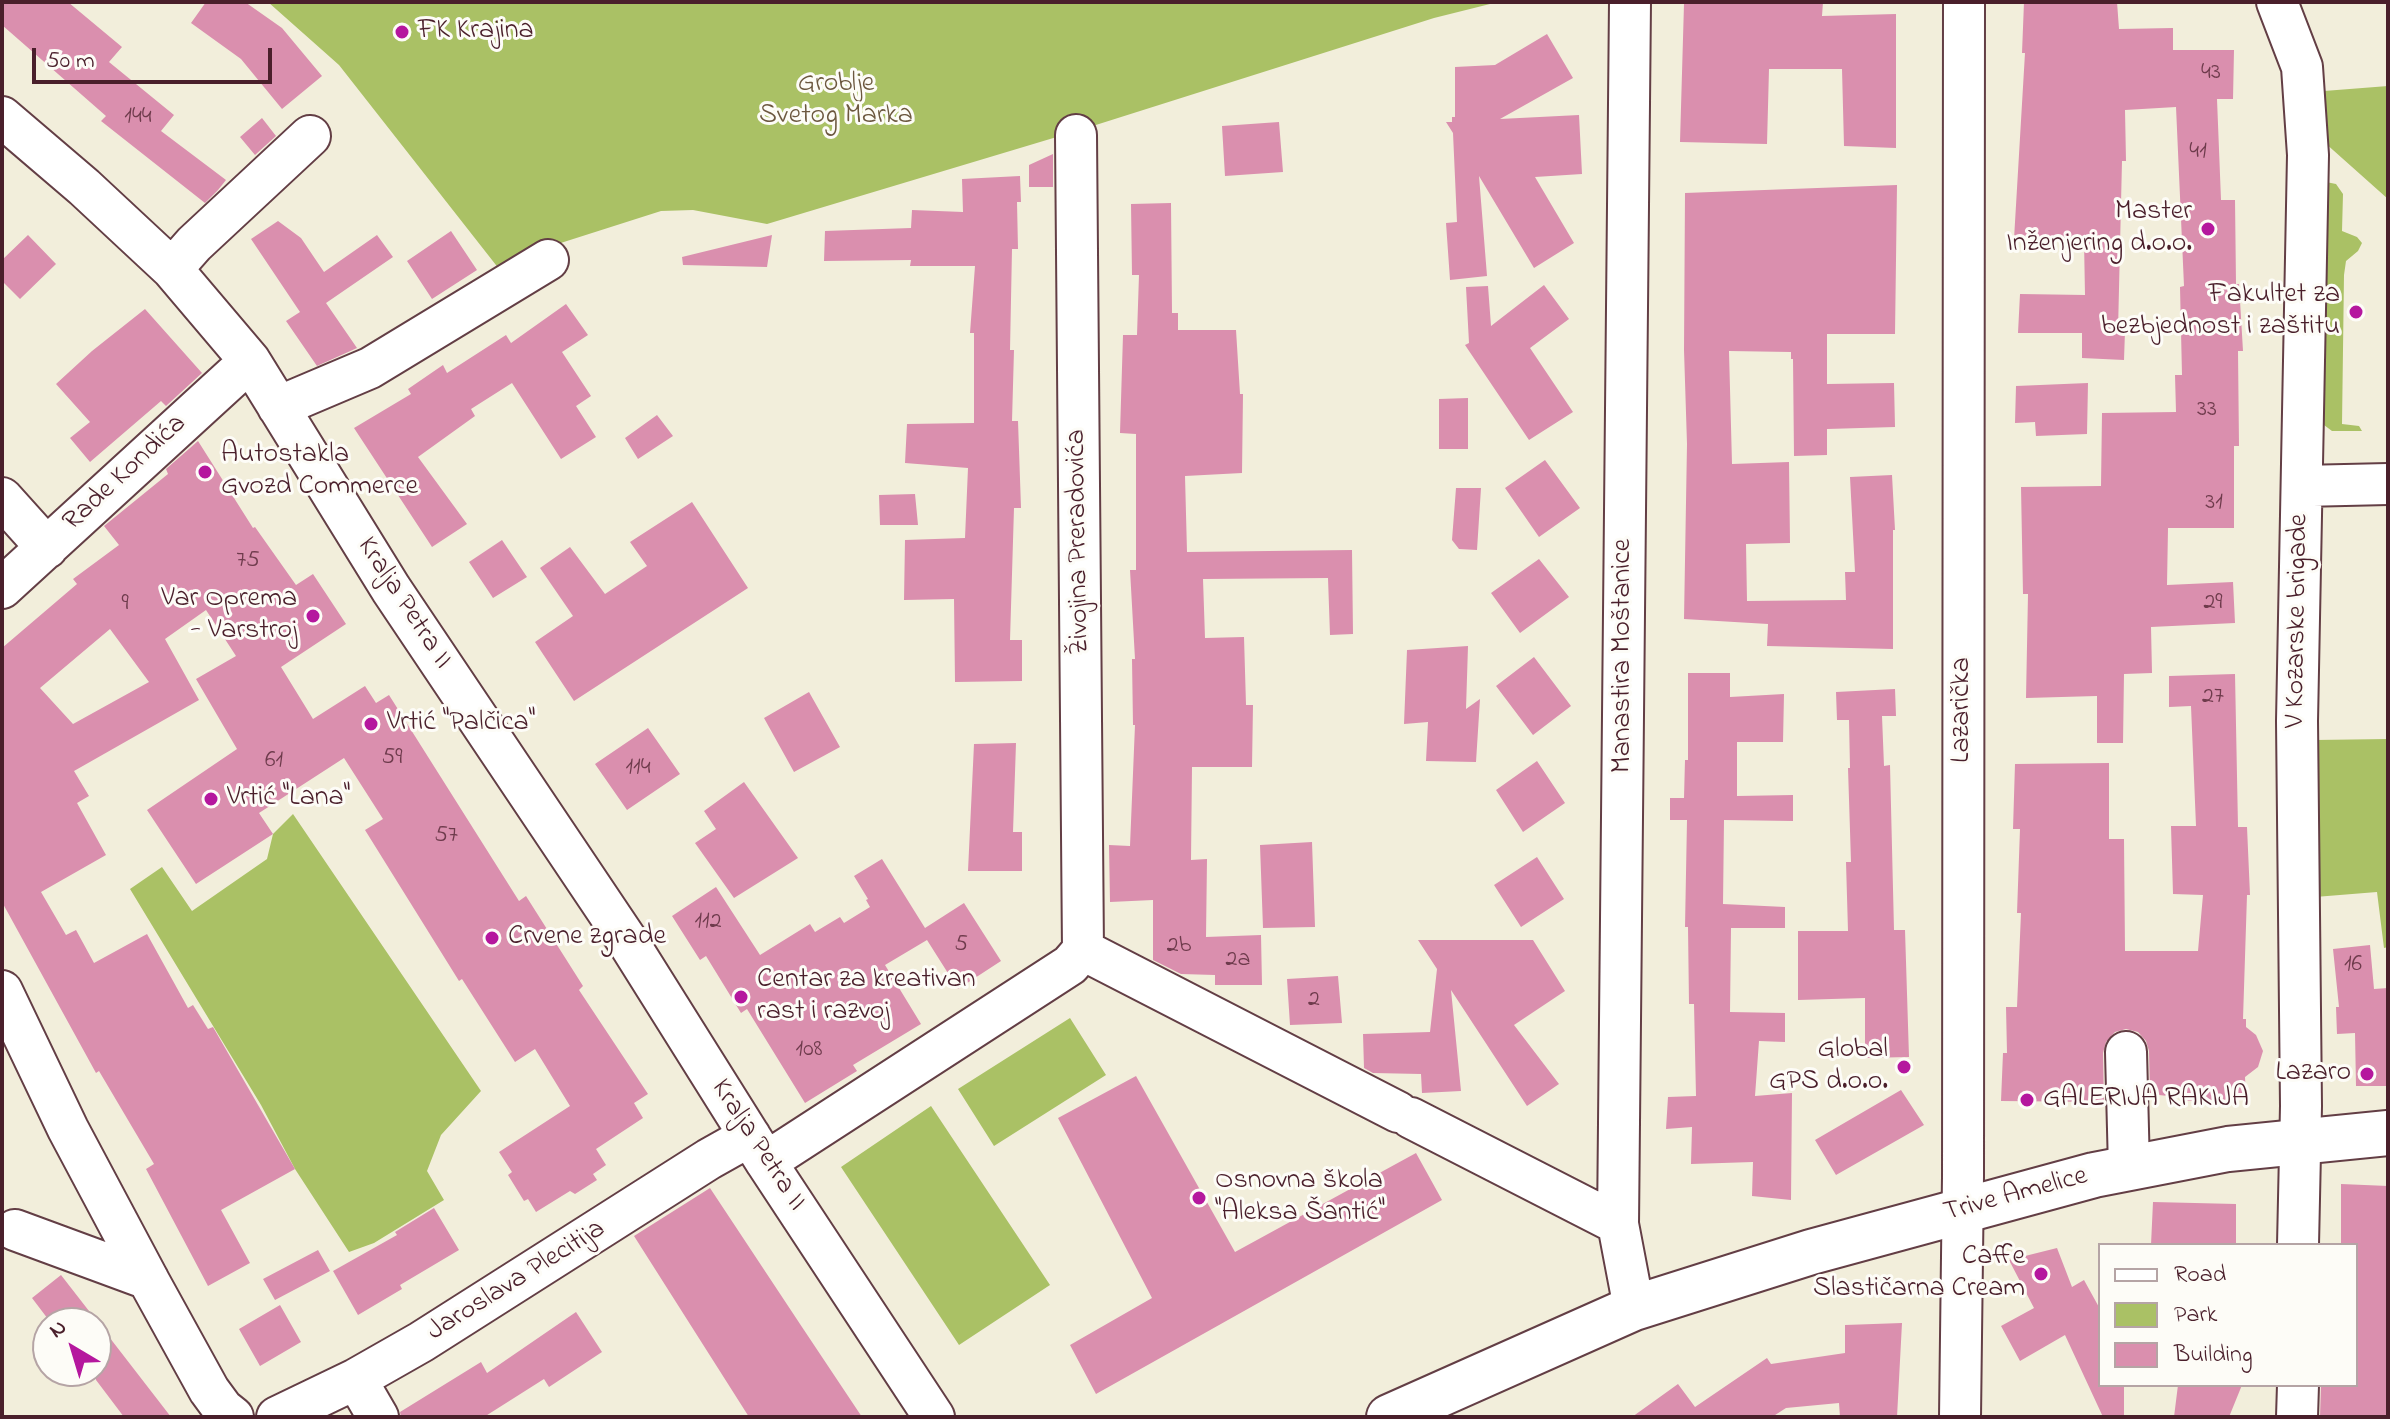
<!DOCTYPE html>
<meta charset="utf-8">
<style>
body{margin:0}
#map{position:relative;width:2390px;height:1419px;overflow:hidden;background:#f2eedb;font-family:"Indie Flower",sans-serif}
canvas{display:block}
.frame{position:absolute;inset:0;border:4px solid #4a1f2b;pointer-events:none}
.legend{position:absolute;left:2098px;top:1243px;width:260px;height:144px;box-sizing:border-box;background:#fdfcf7;border:2px solid #b5a4a5;margin:0;padding:10px 14px;list-style:none;font-size:24px;color:#4a1f2b}
.legend li{display:flex;align-items:center;gap:16px;height:40px}
.legend b{width:40px;border:2px solid #b5a4a5}
.north{position:absolute;left:32px;top:1307px;width:80px;height:80px;box-sizing:border-box;background:#fdfcf7;border:2px solid #b5a4a5;border-radius:50%;rotate:322deg;font-size:22px;font-weight:700;line-height:32px;text-align:center;color:#4a1f2b}
.north::after{content:'';display:block;margin:auto;width:28px;height:36px;background:#b5179e;clip-path:polygon(50% 0,100% 100%,50% 72%,0 100%)}
.scale{position:absolute;left:32px;top:48px;width:240px;height:36px;box-sizing:border-box;border:4px solid #4a1f2b;border-top:0;padding-left:10px;font-size:24px;line-height:28px;white-space:nowrap;color:#4a1f2b;-webkit-text-stroke:6px #fdfcf7;paint-order:stroke}
</style>
<div id="map">
<canvas width="2390" height="1419"></canvas>
<div class="frame"></div>
<ul class="legend">
<li><b style="height:10px;background:#fff"></b>Road</li>
<li><b style="height:22px;background:#aac165"></b>Park</li>
<li><b style="height:22px;background:#da8fae"></b>Building</li>
</ul>
<div class="north">N</div>
<div class="scale">50 m</div>
</div>
<script>
const ctx = document.querySelector('canvas').getContext('2d');
ctx.lineJoin = 'round';
function fill(path, color) {
  ctx.fillStyle = color;
  ctx.fill(path, 'evenodd');
}
function shape(rows) {
  const path = new Path2D();
  for (const r of rows) {
    path.moveTo(r[0], r[1]);
    for (let i = 2; i < r.length; i += 2) path.lineTo(r[i], r[i + 1]);
  }
  return path;
}
function strokePath(path, color, width, dash) {
  ctx.strokeStyle = color;
  ctx.lineWidth = width;
  ctx.lineCap = dash ? 'butt' : 'round';
  ctx.setLineDash(dash || []);
  ctx.stroke(path);
}
function write(font, color, halo, rows, align = 'center') {
  ctx.font = font + ' "Indie Flower",sans-serif';
  ctx.lineWidth = 6;
  ctx.setLineDash([]);
  ctx.textBaseline = 'middle';
  ctx.strokeStyle = halo;
  ctx.fillStyle = color;
  for (const [text, x, y, turn = 0] of rows) {
    ctx.save();
    ctx.translate(x, y);
    ctx.rotate((+turn || 0) * Math.PI / 180);
    ctx.textAlign = isNaN(turn) ? turn : align;
    if (halo) ctx.strokeText(text, 0, 0);
    ctx.fillText(text, 0, 0);
    ctx.restore();
  }
}
fill(shape([
 [268,2,1498,2,1434,18,1080,130,767,224,693,210,661,211,545,248,503,274,339,65],
 [2388,86,2388,199,2324,142,2324,91],
 [2326,182,2336,184,2343,194,2342,231,2357,237,2362,243,2358,251,2346,261,2344,275,2342,424,2359,426,2362,431,2332,431,2324,425,2323,185],
 [2388,739,2388,947,2384,948,2377,892,2315,897,2315,740],
 [293,814,481,1091,441,1135,427,1171,444,1200,374,1243,349,1252,295,1169,261,1105,130,889,162,867,192,911,267,859,273,834],
 [1070,1018,1106,1075,994,1146,958,1089],
 [931,1106,1050,1285,959,1345,841,1167]
]), '#aac165');
fill(shape([
 [2,2,68,2,122,47,109,62,174,115,161,131,226,180,218,190,205,203,101,121,106,116,2,25],
 [206,2,245,2,282,28,322,76,282,109,241,59,191,23],
 [1823,2,1822,16,1896,14,1896,148,1844,146,1842,69,1769,69,1767,144,1680,142,1684,4],
 [2024,2,2117,2,2119,29,2173,28,2173,50,2234,50,2233,99,2217,99,2221,200,2235,200,2236,284,2239,284,2243,351,2238,351,2239,446,2234,446,2234,528,2168,528,2167,585,2233,582,2235,623,2151,627,2152,673,2124,674,2123,743,2097,743,2097,696,2026,698,2028,594,2023,594,2021,487,2101,486,2102,413,2176,412,2175,375,2182,375,2180,287,2184,286,2176,107,2125,110,2126,161,2122,161,2118,331,2125,331,2124,360,2082,358,2082,333,2018,333,2020,294,2085,295,2084,241,2014,239,2025,53,2022,53],
 [1547,34,1573,78,1500,119,1579,115,1582,174,1535,177,1574,243,1534,268,1479,176,1487,276,1450,280,1446,223,1457,222,1453,133,1446,122,1452,122,1452,117,1455,117,1455,67,1495,65],
 [262,118,276,136,255,155,240,137],
 [1279,122,1283,172,1225,176,1222,126],
 [1053,154,1053,187,1029,187,1029,165],
 [1020,176,1021,202,1017,202,1018,249,1012,249,1010,350,1014,350,1012,421,1018,421,1021,508,1014,508,1010,640,1022,640,1022,681,955,682,954,599,904,600,905,540,965,538,968,468,905,463,907,424,974,423,974,333,970,333,975,266,910,266,911,260,824,261,825,231,911,228,912,210,963,212,962,179],
 [1897,185,1895,334,1827,334,1827,384,1894,383,1895,427,1827,429,1827,455,1794,456,1793,359,1791,359,1791,352,1729,351,1732,464,1789,462,1790,543,1746,544,1747,601,1846,600,1845,572,1855,572,1850,477,1892,475,1895,530,1893,530,1893,649,1767,646,1768,624,1684,619,1687,444,1684,350,1685,193],
 [1171,203,1172,313,1178,313,1178,330,1236,330,1240,394,1243,394,1242,473,1185,476,1187,552,1352,550,1353,634,1330,635,1328,578,1203,579,1205,638,1244,637,1246,705,1253,705,1252,767,1192,767,1191,860,1207,859,1206,937,1261,935,1262,985,1215,985,1215,975,1181,974,1153,960,1153,900,1110,902,1109,845,1130,846,1135,725,1133,725,1132,659,1135,659,1130,570,1136,570,1136,434,1120,433,1123,335,1137,335,1139,275,1132,275,1131,204],
 [278,221,301,238,324,272,377,235,393,257,326,303,357,348,317,366,286,321,300,312,251,239],
 [451,231,477,270,432,299,407,261],
 [28,235,56,264,20,299,2,281,2,260],
 [772,235,767,267,683,265,682,257],
 [1544,285,1569,319,1530,348,1573,412,1529,440,1465,345,1469,343,1466,287,1488,286,1491,326],
 [566,304,588,335,562,352,591,396,576,406,596,437,561,459,512,383,471,409,475,416,418,457,467,524,432,547,354,428,411,394,408,389,443,365,447,373,506,335,511,343],
 [145,309,202,373,166,406,161,401,90,462,70,438,90,422,56,384,92,351],
 [2088,383,2087,434,2036,436,2035,422,2015,423,2016,386],
 [1468,398,1468,449,1439,449,1439,399],
 [657,415,673,436,638,459,625,438],
 [198,441,253,528,255,527,296,585,313,574,346,624,281,667,313,719,365,686,376,703,389,695,519,901,526,896,583,986,579,990,648,1094,634,1103,643,1118,596,1149,606,1165,593,1174,597,1180,575,1194,570,1191,536,1212,528,1199,524,1201,508,1175,512,1172,499,1152,570,1106,535,1049,515,1062,462,979,459,981,365,830,383,819,344,758,259,813,273,834,196,884,147,810,237,749,196,679,236,656,206,610,165,639,199,700,74,771,89,796,77,803,106,855,41,892,66,935,76,930,94,963,147,934,188,1008,193,1005,208,1029,213,1027,295,1169,221,1210,250,1263,208,1286,146,1169,154,1164,99,1071,96,1073,2,902,2,648,77,584,73,579,119,545,104,526,168,474,166,469],
 [110,629,149,682,73,724,40,688],
 [1545,460,1580,508,1539,537,1505,488],
 [1456,488,1481,488,1477,550,1459,549,1452,540],
 [915,494,918,525,880,525,879,495],
 [692,502,748,588,574,701,535,642,573,616,540,568,570,547,605,594,647,566,630,542],
 [502,540,527,577,493,598,469,562],
 [1539,559,1569,597,1520,633,1491,593],
 [1468,646,1466,709,1480,699,1476,762,1426,761,1428,722,1404,724,1407,650],
 [1534,657,1571,706,1533,735,1496,686],
 [1688,673,1730,673,1730,697,1784,694,1783,742,1737,742,1737,796,1793,795,1793,821,1724,820,1723,904,1785,907,1785,928,1731,928,1730,1012,1785,1013,1785,1042,1759,1041,1755,1096,1792,1093,1791,1200,1752,1196,1753,1162,1691,1164,1692,1127,1666,1129,1668,1097,1696,1096,1694,1004,1689,1004,1688,927,1685,927,1687,820,1670,820,1670,798,1684,798,1685,760,1688,760],
 [2235,674,2238,827,2247,827,2250,895,2247,895,2243,1019,2246,1019,2246,1027,2256,1035,2263,1051,2258,1067,2245,1077,2246,1099,2186,1101,2186,1098,2150,1094,2149,1051,2146,1041,2138,1032,2126,1029,2115,1032,2106,1042,2103,1053,2104,1102,2001,1101,2003,1053,2007,1053,2006,1007,2017,1007,2021,913,2017,913,2020,829,2013,829,2015,764,2109,763,2109,839,2124,839,2125,951,2198,951,2203,895,2173,894,2171,826,2196,826,2191,706,2169,707,2169,676],
 [1895,689,1896,716,1882,716,1884,766,1890,765,1894,930,1905,930,1909,1057,1865,1058,1865,998,1798,1000,1798,931,1848,931,1846,862,1851,862,1848,768,1850,768,1849,720,1837,720,1836,692],
 [809,692,840,747,794,772,764,718],
 [648,728,680,774,627,810,595,764],
 [1016,743,1013,832,1022,832,1022,871,968,871,974,744],
 [1537,761,1565,803,1523,832,1496,790],
 [744,782,798,858,734,898,695,843,716,829,704,811],
 [1312,842,1315,927,1263,928,1260,845],
 [1537,857,1564,899,1521,927,1494,885],
 [882,859,925,928,964,903,1001,961,958,989,927,940,885,965,921,1024,853,1065,857,1071,805,1103,747,1009,741,1013,706,956,700,960,672,916,716,887,760,955,810,924,815,932,840,917,844,923,870,907,866,900,868,899,854,876],
 [1418,940,1533,940,1565,991,1514,1025,1559,1084,1527,1106,1451,990,1461,1091,1422,1093,1421,1074,1373,1073,1364,1068,1363,1034,1430,1032,1437,969],
 [2370,945,2374,989,2388,988,2388,1086,2356,1086,2355,1033,2337,1034,2336,1007,2339,1007,2333,949],
 [1338,976,1342,1023,1290,1025,1287,979],
 [1136,1076,1235,1252,1416,1153,1442,1200,1096,1394,1070,1345,1152,1298,1058,1118],
 [1901,1090,1924,1125,1836,1175,1815,1140],
 [2341,1184,2388,1186,2388,1417,2320,1417,2321,1385,2356,1385,2356,1245,2341,1245],
 [710,1188,800,1324,862,1417,749,1417,634,1236],
 [2153,1202,2236,1204,2236,1245,2151,1245],
 [434,1208,459,1250,400,1285,402,1289,358,1315,333,1271,397,1235,395,1232],
 [2057,1248,2072,1287,2084,1280,2100,1309,2099,1385,2124,1385,2124,1417,2103,1417,2065,1335,2020,1361,2001,1326,2034,1308,2009,1260],
 [318,1250,330,1271,275,1300,263,1279],
 [61,1275,96,1320,171,1417,124,1417,96,1380,96,1323,51,1323,32,1298],
 [280,1305,301,1342,260,1366,239,1329],
 [576,1312,602,1352,549,1387,544,1379,484,1417,401,1417,400,1412,481,1362,487,1373],
 [1902,1323,1897,1417,1840,1417,1839,1403,1786,1408,1772,1417,1632,1417,1678,1384,1695,1407,1767,1358,1771,1364,1845,1353,1845,1325],
 [2178,1385,2242,1385,2229,1417,2174,1417]
]), '#da8fae');
const minor = shape([
 [1630,2,1618,1224,1634,1308],
 [2277,2,2302,67,2308,155,2297,721,2301,1106,2298,1245],
 [2,117,84,187,172,269,250,361,391,589,628,942,766,1162,934,1417],
 [172,269,194,244,310,136],
 [278,407,370,368,548,260],
 [2302,486,2388,484],
 [2,498,47,548],
 [2,588,250,361],
 [1083,950,1398,1112],
 [2,991,68,1129,150,1283,209,1390,223,1409,233,1417],
 [2126,1052,2129,1168],
 [1411,1118,1618,1224],
 [766,1162,1070,965,1083,950,1076,135],
 [15,1230,148,1279],
 [356,1379,378,1417],
 [277,1417,356,1379,421,1342,709,1159,750,1136],
 [1960,1417,1963,1176,1964,2],
 [2297,1417,2298,1385]
]);
const major = shape([
 [1389,1417,1634,1308,1811,1252,2094,1175,2228,1149,2388,1133]
]);
strokePath(minor, '#633e45', 44);
strokePath(major, '#633e45', 48);
strokePath(minor, '#fff', 40);
strokePath(major, '#fff', 44);
for (const [x, y, r, color] of [
 [402,32,8,"#b5179e"],
 [2208,229,8,"#b5179e"],
 [2356,312,8,"#b5179e"],
 [205,472,8,"#b5179e"],
 [313,616,8,"#b5179e"],
 [371,724,8,"#b5179e"],
 [211,799,8,"#b5179e"],
 [492,938,8,"#b5179e"],
 [741,997,8,"#b5179e"],
 [1904,1067,8,"#b5179e"],
 [2367,1074,8,"#b5179e"],
 [2027,1100,8,"#b5179e"],
 [1199,1198,8,"#b5179e"],
 [2041,1274,8,"#b5179e"]
]) {
  const dot = new Path2D();
  dot.arc(x, y, r, 0, 2 * Math.PI);
  ctx.fillStyle = color;
  ctx.fill(dot);
  strokePath(dot, '#fdfcf7', 3);
}
write('24px', '#6e3b4c', null, [
 ["43",2211,74],
 ["144",138,118],
 ["41",2198,153],
 ["33",2207,411],
 ["31",2214,504],
 ["75",248,562],
 ["29",2213,604],
 ["9",125,605],
 ["27",2213,698],
 ["59",392,759],
 ["61",274,762],
 ["114",638,769],
 ["57",446,837],
 ["112",708,923],
 ["5",961,946],
 ["2b",1179,947],
 ["2a",1238,961],
 ["16",2353,966],
 ["2",1314,1001],
 ["108",809,1051]
]);
write('28px', '#4a1f2b', '#fdfcf7', [
 ["FK Krajina",418,32],
 ["Master",2192,213,"right"],
 ["Inženjering d.o.o.",2192,245,"right"],
 ["Fakultet za",2340,296,"right"],
 ["bezbjednost i zaštitu",2340,328,"right"],
 ["Autostakla",221,456],
 ["Gvozd Commerce",221,488],
 ["Var Oprema",297,600,"right"],
 ["- Varstroj",297,632,"right"],
 ["Vrtić \"Palčica\"",387,724],
 ["Vrtić \"Lana\"",227,799],
 ["Crvene zgrade",508,938],
 ["Centar za kreativan",757,981],
 ["rast i razvoj",757,1013],
 ["Global",1888,1051,"right"],
 ["GPS d.o.o.",1888,1083,"right"],
 ["Lazaro",2351,1074,"right"],
 ["GALERIJA RAKIJA",2043,1100],
 ["Osnovna škola",1215,1182],
 ["\"Aleksa Šantić\"",1215,1214],
 ["Caffe",2025,1258,"right"],
 ["Slastičarna Cream",2025,1290,"right"]
], 'left');
write('28px', '#6c583f', '#fdfcf7', [
 ["Groblje",836,85],
 ["Svetog Marka",836,117]
]);
write('28px', '#4a1f2b', '#fdfcf7', [
 ["Rade Kondića",126,474,-43],
 ["Živojina Preradovića",1080,542,-91],
 ["Kralja Petra II",403,604,57],
 ["V Kozarske brigade",2299,621,-89],
 ["Manastira Moštanice",1624,656,-90],
 ["Lazarička",1963,710,-90],
 ["Kralja Petra II",757,1146,57],
 ["Trive Amelice",2016,1196,-15],
 ["Jaroslava Plecitija",517,1282,-32]
]);
</script>
